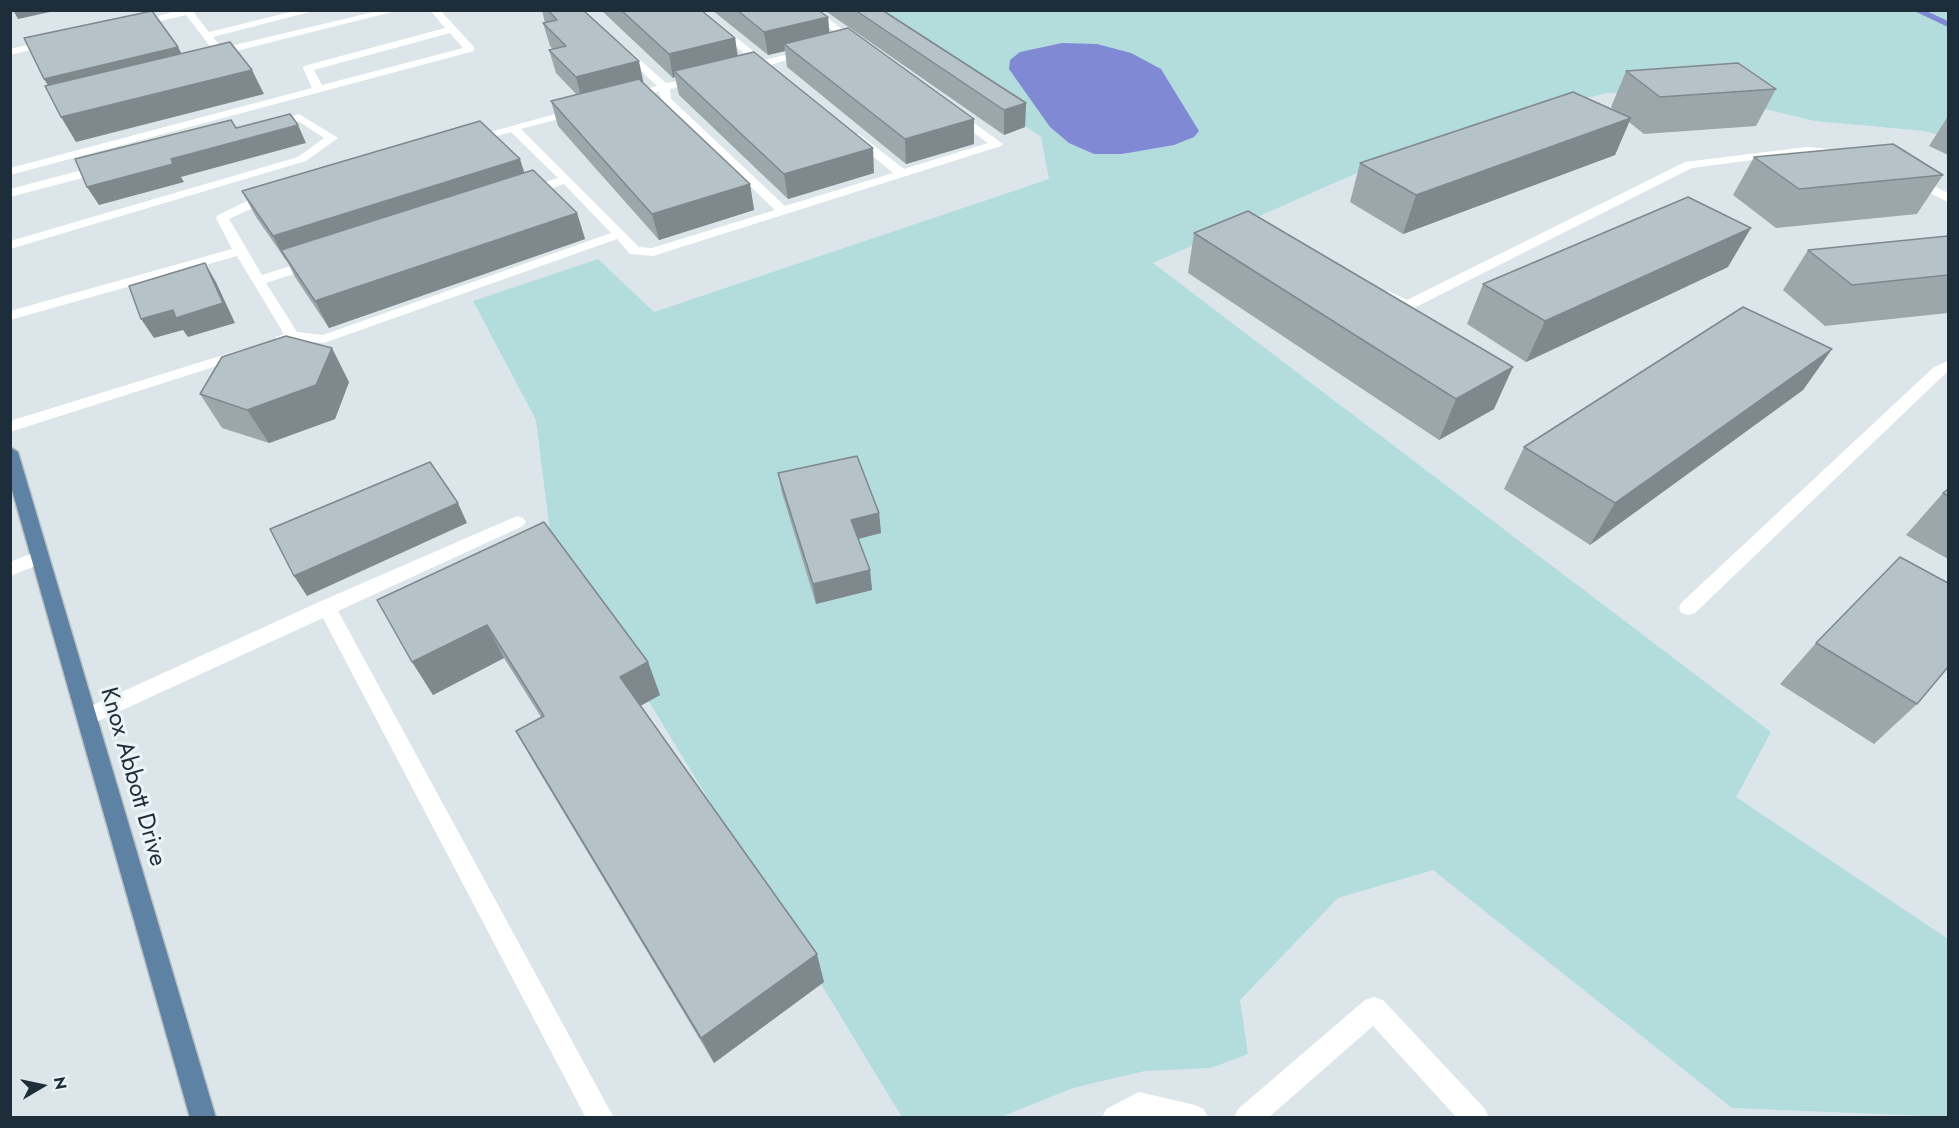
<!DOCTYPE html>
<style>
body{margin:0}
#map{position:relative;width:1959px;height:1128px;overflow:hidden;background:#dce6ea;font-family:Jost,sans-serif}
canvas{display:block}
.frame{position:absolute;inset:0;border:12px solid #1d2d3a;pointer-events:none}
.north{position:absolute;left:12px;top:1056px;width:60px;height:60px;-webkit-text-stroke:4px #edf4f7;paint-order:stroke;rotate:81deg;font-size:16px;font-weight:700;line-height:24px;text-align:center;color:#1d2d3a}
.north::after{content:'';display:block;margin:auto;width:21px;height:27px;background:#1d2d3a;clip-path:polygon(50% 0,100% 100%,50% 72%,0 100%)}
</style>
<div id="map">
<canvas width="1959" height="1128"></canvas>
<div class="frame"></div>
<div class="north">N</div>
</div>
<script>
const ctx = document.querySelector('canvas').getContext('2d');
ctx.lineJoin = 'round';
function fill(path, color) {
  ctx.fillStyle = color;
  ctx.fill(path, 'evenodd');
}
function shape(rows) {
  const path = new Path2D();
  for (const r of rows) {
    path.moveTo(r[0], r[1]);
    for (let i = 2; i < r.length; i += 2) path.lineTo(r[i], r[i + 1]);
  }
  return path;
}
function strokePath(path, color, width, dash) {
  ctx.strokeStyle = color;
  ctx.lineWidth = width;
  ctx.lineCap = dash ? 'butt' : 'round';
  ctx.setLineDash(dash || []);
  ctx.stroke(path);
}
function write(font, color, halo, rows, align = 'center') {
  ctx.font = font + ' Jost,sans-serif';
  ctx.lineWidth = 6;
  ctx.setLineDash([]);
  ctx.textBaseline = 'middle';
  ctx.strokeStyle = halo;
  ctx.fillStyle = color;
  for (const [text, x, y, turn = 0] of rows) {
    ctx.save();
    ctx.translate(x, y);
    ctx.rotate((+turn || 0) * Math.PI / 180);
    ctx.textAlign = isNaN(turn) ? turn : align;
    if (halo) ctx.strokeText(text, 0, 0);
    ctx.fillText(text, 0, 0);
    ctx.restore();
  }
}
fill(shape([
 [854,11,1948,11,1948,137,1924,131,1815,121,1689,91,1607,93,1450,132,1153,263,1771,732,1736,797,1948,939,1948,1117,1732,1108,1433,870,1338,898,1240,1000,1248,1054,1211,1068,1145,1071,1073,1088,1001,1117,902,1117,551,541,536,420,473,301,598,259,654,312,1049,179,1041,137]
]), '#b3dddd');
fill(shape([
 [1062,43,1097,44,1131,53,1161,69,1199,131,1194,137,1174,145,1122,154,1094,154,1069,143,1050,127,1009,69,1010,60,1020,52]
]), '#7f89d4');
fill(shape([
 [1912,10,1924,10,1948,21,1948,27,1912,10]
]), '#7f89d4');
const major = shape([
 [10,447,18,452,216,1118,190,1118,10,483,10,447]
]);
strokePath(major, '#bbc0c4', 3);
fill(shape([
 [180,10,198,10,194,13,209,32,299,10,317,10,213,37,222,48,382,10,400,10,220,55,216,54,186,15,135,27,130,24,180,10],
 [430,10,440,10,474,47,474,51,10,175,10,168,312,88,303,68,304,66,445,28,430,10],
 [450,33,463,48,322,85,314,70,450,33],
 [691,10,702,10,764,60,810,49,815,52,770,65,772,67,767,70,761,67,740,70,740,66,755,62,691,10],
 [806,10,817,10,863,45,854,47,806,10],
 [53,39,58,42,57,44,10,55,10,49,53,39],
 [623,45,666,83,704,77,704,81,670,89,671,99,785,206,893,173,851,138,851,134,859,134,904,169,988,143,952,117,952,113,960,113,1003,144,1001,146,653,256,630,254,617,239,324,343,293,340,281,344,276,343,274,340,276,337,284,334,237,256,10,320,10,311,232,249,216,218,218,215,247,201,273,194,277,195,279,198,277,201,255,207,229,219,262,275,313,259,320,263,318,266,266,283,297,332,323,335,611,233,564,184,528,196,520,196,520,190,558,178,511,132,472,143,466,140,468,138,577,108,581,109,581,113,521,129,639,247,652,248,775,210,662,102,659,92,623,99,623,95,657,86,619,50,618,48,623,45],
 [299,114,338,138,306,161,10,249,10,241,298,157,324,138,298,121,271,128,265,125,299,114],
 [1806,147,1842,150,1848,154,1842,158,1806,153,1692,168,1412,309,1402,309,1381,295,1388,291,1407,300,1685,162,1806,147],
 [105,164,109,165,109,171,10,197,10,189,105,164],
 [1913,176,1948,193,1948,202,1909,183,1909,177,1913,176],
 [243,349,248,350,250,353,248,356,10,432,10,421,243,349],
 [1948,361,1948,371,1695,613,1688,615,1681,613,1679,608,1681,603,1934,367,1948,361],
 [517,516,523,518,526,522,523,526,338,611,614,1118,586,1118,323,618,94,723,87,725,80,723,77,717,80,711,319,602,517,516],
 [40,550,46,552,49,557,46,562,10,576,10,562,40,550],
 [1374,997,1383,1000,1485,1109,1489,1118,1457,1118,1373,1026,1268,1118,1234,1118,1238,1109,1365,1000,1374,997],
 [1139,1092,1195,1105,1204,1109,1208,1118,1102,1118,1106,1109,1139,1092]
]), '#fff');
fill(major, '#5d82a3');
fill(shape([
 [542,10,583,10,644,85,750,184,754,210,659,240,558,126,551,101,577,95,556,73,549,50,553,49,550,46,543,23,545,23],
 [601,10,701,10,735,38,738,56,874,173,788,199,679,95,675,77,673,78],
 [712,10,818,10,828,17,829,33,974,119,974,144,906,164,787,67,785,51,768,55],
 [824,10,882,10,1026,103,1025,127,1004,135],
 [1626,71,1776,89,1756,126,1644,134,1629,122,1615,155,1403,234,1350,202,1360,163,1615,111,1611,107],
 [1948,116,1948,155,1929,146],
 [1754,157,1943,175,1917,214,1776,228,1733,195],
 [525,173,577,213,585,239,329,328,295,277,288,263,256,217,242,191],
 [1194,233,1494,409,1439,440,1188,273],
 [1948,236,1948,313,1825,326,1783,290,1808,250],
 [1728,267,1526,362,1467,324,1483,284],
 [1832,349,1803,390,1590,545,1504,489,1524,447],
 [349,382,335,419,269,443,222,428,200,394],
 [778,473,879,513,881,533,858,539,870,570,872,590,816,604,782,493],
 [1948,489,1948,559,1906,535,1943,493],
 [377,600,648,662,660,695,640,706,824,982,714,1063,534,763,516,731,541,717,504,658,433,695],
 [1816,643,1917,704,1874,744,1780,684]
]), '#9ca7ac');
fill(shape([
 [13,10,59,10,18,19],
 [828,17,830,40,784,44,785,51,768,55,764,32],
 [735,38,738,61,674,71,675,77,673,78,669,54],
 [178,47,191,71,59,103,44,79],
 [639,61,644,85,582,101,576,77],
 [252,70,264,94,76,142,61,117],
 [1026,103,1025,127,1004,135,1004,110],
 [1631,118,1615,155,1403,234,1416,195],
 [974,119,974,144,906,164,905,139],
 [298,125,306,143,181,177,184,182,99,205,87,187,171,159],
 [873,148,874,173,788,199,784,174],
 [520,159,528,184,281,250,287,263,273,236],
 [750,184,754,210,659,240,652,214],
 [577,213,585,239,329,328,315,301],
 [1751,228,1728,267,1526,362,1545,321],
 [205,263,216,282,235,323,188,337,183,330,154,338,141,319],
 [332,348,349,382,335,419,269,443,247,410],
 [1832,349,1803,390,1590,545,1615,503],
 [1513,367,1494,409,1439,440,1456,399],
 [458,503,467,523,307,596,294,576],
 [879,513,881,533,854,540,851,520],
 [870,570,872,590,816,604,813,584],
 [487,625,504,658,433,695,412,662],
 [648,662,660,695,633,710,620,677],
 [817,954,824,982,714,1063,701,1038]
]), '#7f888c');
const building = shape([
 [548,10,583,10,639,61,576,77,549,50,566,46,543,23,557,20,548,10],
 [621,10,701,10,735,38,669,54,621,10],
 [737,10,818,10,828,17,764,32,737,10],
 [855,10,882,10,1026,103,1004,110,855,10],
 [152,11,178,47,44,79,24,38,152,11],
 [848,28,974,119,905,139,784,44,848,28],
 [230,42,252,70,61,117,45,86,230,42],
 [754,52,873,148,784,174,674,71,754,52],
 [1738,63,1776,89,1660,97,1626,71,1738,63],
 [639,79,750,184,652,214,551,101,639,79],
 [1573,92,1631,118,1416,195,1360,163,1573,92],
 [290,114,298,125,171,159,173,164,87,187,75,159,231,120,236,128,290,114],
 [480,121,520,159,273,236,242,191,480,121],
 [1893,144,1943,175,1799,189,1754,157,1893,144],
 [533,170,577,213,315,301,281,250,533,170],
 [1688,197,1751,228,1545,321,1483,284,1688,197],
 [1248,211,1513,367,1456,399,1194,233,1248,211],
 [1948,236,1948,275,1852,285,1808,250,1948,236],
 [205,263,223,303,176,318,173,310,141,319,129,286,205,263],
 [1743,307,1832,349,1615,503,1524,447,1743,307],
 [286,336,332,348,316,385,247,410,200,394,222,357,286,336],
 [857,456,879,513,851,520,870,570,813,584,778,473,857,456],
 [430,462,458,503,294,576,270,529,430,462],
 [1948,489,1948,496,1943,493,1948,489],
 [544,522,648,662,620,677,817,954,701,1038,516,731,544,716,487,625,412,662,377,600,544,522],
 [1900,557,1948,583,1948,667,1917,704,1816,643,1900,557]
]);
fill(building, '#b5c2c8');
strokePath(building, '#7f888c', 1.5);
write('24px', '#1d2d3a', '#edf4f7', [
 ["Knox Abbott Drive",132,777,74]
]);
</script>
